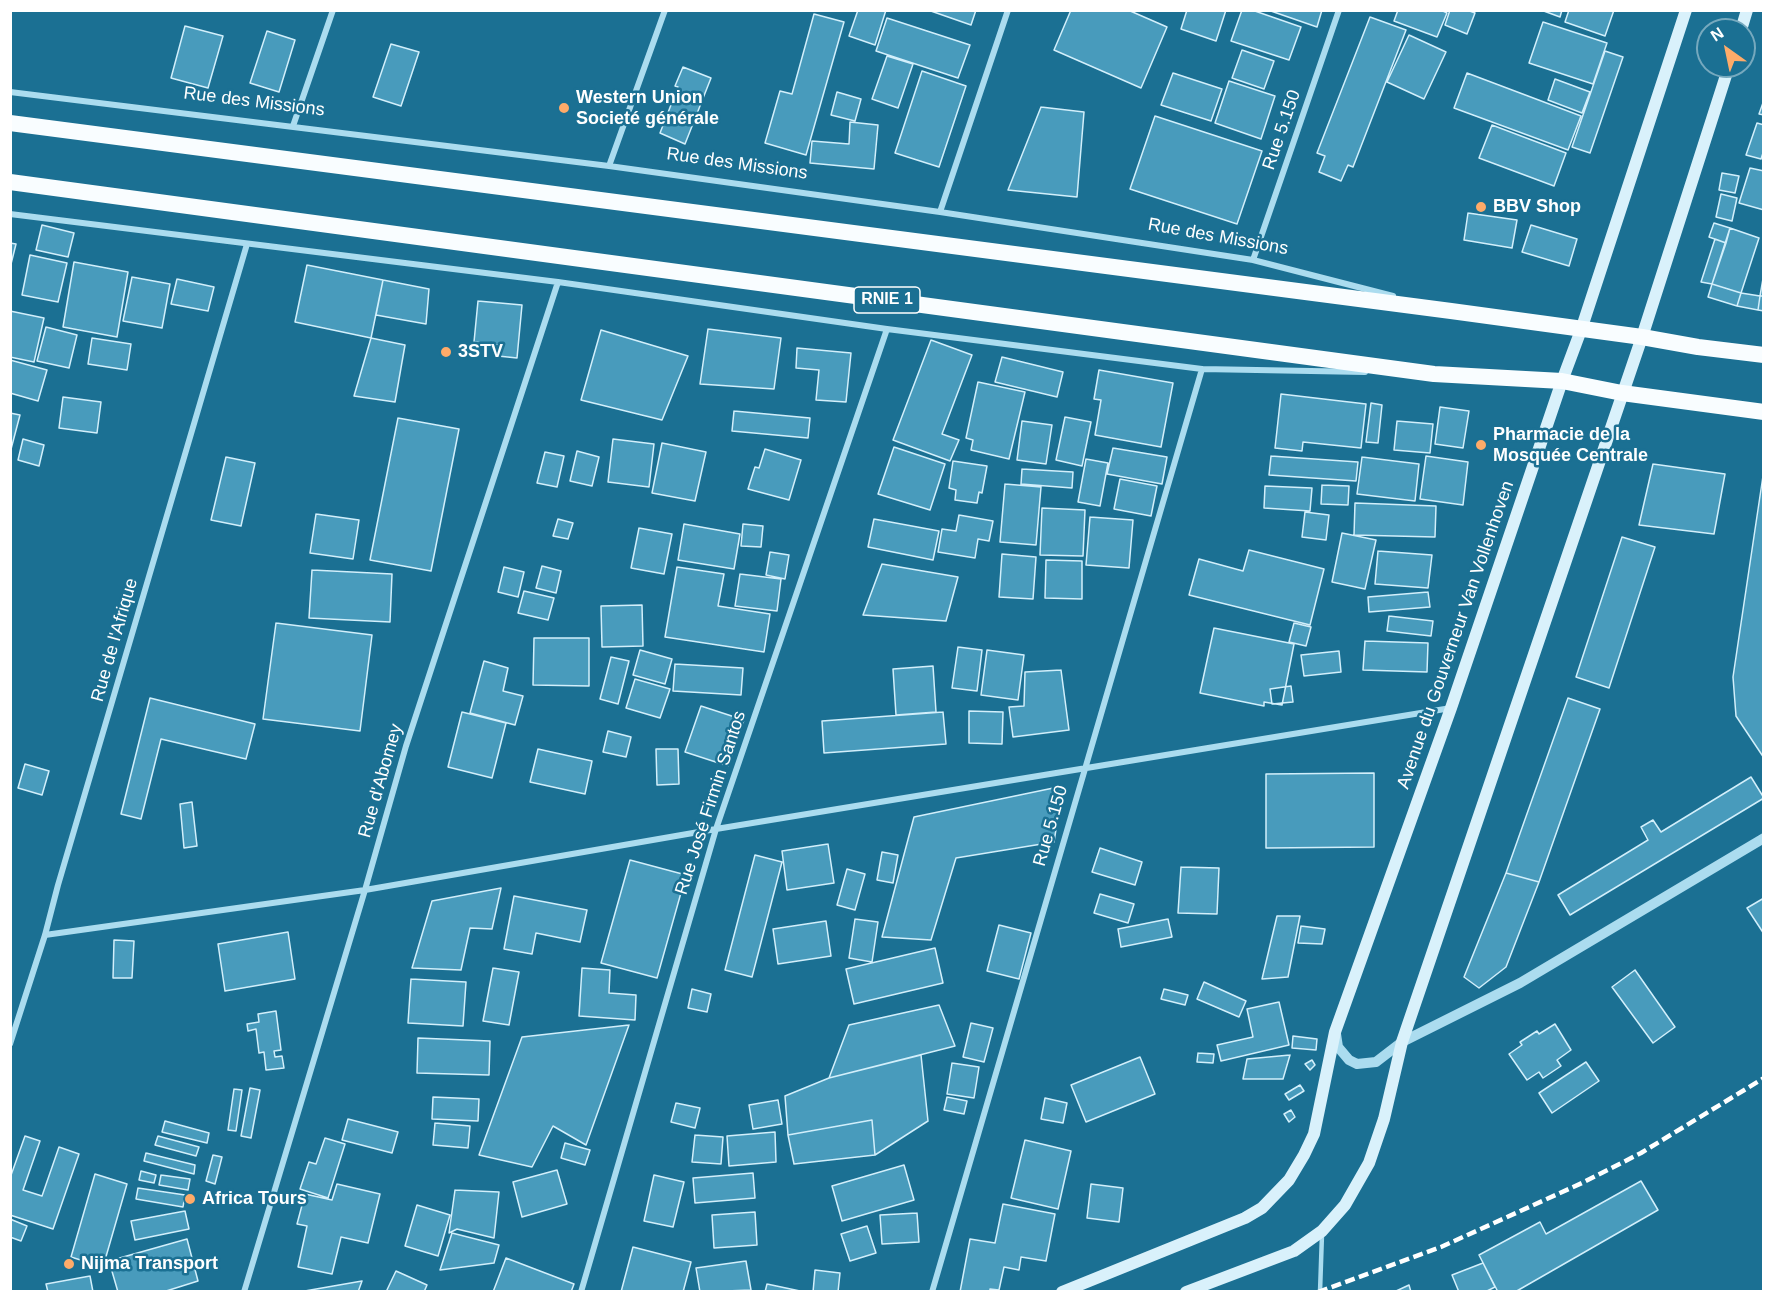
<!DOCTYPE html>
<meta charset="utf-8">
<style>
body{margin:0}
#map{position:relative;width:1774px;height:1302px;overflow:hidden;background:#1b7093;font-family:Arial,sans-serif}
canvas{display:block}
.frame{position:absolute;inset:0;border:12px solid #fff;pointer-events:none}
.north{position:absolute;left:1696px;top:18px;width:60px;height:60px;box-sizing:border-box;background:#1b7093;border:2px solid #76a9be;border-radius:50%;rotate:327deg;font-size:16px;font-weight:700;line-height:24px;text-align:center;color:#fff}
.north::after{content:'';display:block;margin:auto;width:21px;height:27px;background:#ffab69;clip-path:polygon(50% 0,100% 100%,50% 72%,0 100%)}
</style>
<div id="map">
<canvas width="1774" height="1302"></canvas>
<div class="frame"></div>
<div class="north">N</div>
</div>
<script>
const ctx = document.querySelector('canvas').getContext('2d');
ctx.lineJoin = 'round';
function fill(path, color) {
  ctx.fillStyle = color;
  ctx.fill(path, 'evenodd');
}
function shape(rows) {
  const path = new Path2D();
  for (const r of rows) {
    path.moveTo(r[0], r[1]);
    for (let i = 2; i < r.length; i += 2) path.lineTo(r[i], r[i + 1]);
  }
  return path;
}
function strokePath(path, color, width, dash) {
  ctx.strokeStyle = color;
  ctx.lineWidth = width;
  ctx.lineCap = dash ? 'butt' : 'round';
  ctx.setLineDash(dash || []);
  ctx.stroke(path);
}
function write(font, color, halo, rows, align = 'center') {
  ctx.font = font + ' Arial,sans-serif';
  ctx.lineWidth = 5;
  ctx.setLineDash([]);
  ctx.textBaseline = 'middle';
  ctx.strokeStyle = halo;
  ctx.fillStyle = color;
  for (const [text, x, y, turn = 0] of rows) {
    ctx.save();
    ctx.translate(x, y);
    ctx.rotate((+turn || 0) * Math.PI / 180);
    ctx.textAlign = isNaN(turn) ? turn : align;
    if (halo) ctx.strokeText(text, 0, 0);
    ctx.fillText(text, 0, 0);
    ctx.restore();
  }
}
const building = shape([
 [858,10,886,10,875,45,849,36,858,10],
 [928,10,976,10,971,25,928,10],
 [1071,10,1128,10,1167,27,1141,88,1054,50,1071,10],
 [1187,10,1226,10,1216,41,1181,29,1187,10],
 [1242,10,1252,10,1301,27,1289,60,1231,41,1242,10],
 [1268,10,1322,10,1317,27,1268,10],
 [1398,10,1441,10,1447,13,1437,37,1394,21,1398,10],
 [1450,10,1467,10,1475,13,1467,34,1445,25,1450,10],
 [1541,10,1562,10,1560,17,1541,10],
 [1569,10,1614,10,1605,36,1565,22,1569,10],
 [814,14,844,22,806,155,765,143,780,91,792,94,814,14],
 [1370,17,1406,30,1353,167,1348,165,1341,181,1319,172,1325,156,1317,153,1370,17],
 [887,18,970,45,958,78,876,51,887,18],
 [1543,22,1607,43,1593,84,1529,63,1543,22],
 [185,26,223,36,208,88,171,78,185,26],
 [267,31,295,40,279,92,250,83,267,31],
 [1409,35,1446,52,1424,99,1387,82,1409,35],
 [391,44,419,52,401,106,373,97,391,44],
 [1242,50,1274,61,1264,89,1232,78,1242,50],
 [1605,51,1623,57,1590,153,1572,147,1605,51],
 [887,56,913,64,898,108,872,99,887,56],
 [683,67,711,78,685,144,660,133,678,87,675,86,683,67],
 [922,71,966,86,939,167,895,153,922,71],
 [1173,73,1222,89,1211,121,1161,105,1173,73],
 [1467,73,1581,116,1568,150,1454,108,1467,73],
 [1555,79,1590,92,1582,113,1548,100,1555,79],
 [1229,81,1275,96,1261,139,1215,123,1229,81],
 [837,92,861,99,855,121,831,115,837,92],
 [1764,100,1764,115,1759,114,1764,100],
 [1041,107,1084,112,1077,197,1008,190,1041,107],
 [1155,116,1262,151,1237,224,1130,189,1155,116],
 [850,122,878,125,874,169,810,163,812,141,849,144,850,122],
 [1757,123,1764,125,1764,150,1761,159,1746,155,1757,123],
 [1492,125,1566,153,1554,186,1479,158,1492,125],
 [1750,168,1764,171,1764,210,1739,203,1750,168],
 [1722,173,1739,176,1735,193,1719,190,1722,173],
 [1721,194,1737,198,1732,221,1716,217,1721,194],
 [1468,213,1517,220,1512,248,1464,240,1468,213],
 [1714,223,1730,228,1726,243,1709,237,1714,223],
 [42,225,74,233,68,257,36,250,42,225],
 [1531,225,1577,239,1569,266,1522,252,1531,225],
 [1730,228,1759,238,1741,293,1712,284,1730,228],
 [1715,239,1726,243,1712,284,1701,282,1715,239],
 [10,243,16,244,10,268,10,243],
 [30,255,67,263,58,302,22,295,30,255],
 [74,262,128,272,117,337,63,327,74,262],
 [307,265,383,280,371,338,295,322,307,265],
 [1764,273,1764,296,1760,296,1764,273],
 [132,277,170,284,162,328,123,321,132,277],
 [177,279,214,287,208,311,171,304,177,279],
 [383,280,429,289,426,324,376,315,383,280],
 [1712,284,1741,293,1737,306,1708,297,1712,284],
 [1741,293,1760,296,1758,310,1737,306,1741,293],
 [1760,296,1764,296,1764,311,1758,310,1760,296],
 [478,301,522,305,517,358,498,356,499,345,474,342,478,301],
 [10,311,44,318,34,362,10,357,10,311],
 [46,327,77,335,69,368,37,361,46,327],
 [708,329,781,338,774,389,700,384,708,329],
 [601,330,688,356,662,420,581,400,601,330],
 [92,338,131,344,127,370,88,364,92,338],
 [371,338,405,345,395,402,354,396,371,338],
 [931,340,972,355,942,434,959,440,950,461,893,440,931,340],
 [797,348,851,353,846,402,816,400,819,370,796,368,797,348],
 [1002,357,1063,372,1057,397,995,382,1002,357],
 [10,360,47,370,38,401,10,393,10,360],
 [1099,370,1173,383,1161,447,1095,435,1101,400,1094,399,1099,370],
 [978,382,1025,392,1009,459,971,450,973,440,966,438,978,382],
 [1281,394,1366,404,1361,448,1303,442,1302,451,1275,448,1281,394],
 [63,397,101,402,97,433,59,428,63,397],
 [1371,403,1382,405,1378,443,1366,442,1371,403],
 [1440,407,1469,411,1463,448,1435,444,1440,407],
 [734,411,810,418,808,438,732,431,734,411],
 [10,413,20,415,10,453,10,413],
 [1065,417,1091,422,1082,466,1056,460,1065,417],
 [398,418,459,429,431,571,370,560,398,418],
 [1022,421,1052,425,1046,464,1017,460,1022,421],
 [1397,421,1433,424,1430,453,1394,450,1397,421],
 [23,439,44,445,39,466,18,460,23,439],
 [613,439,654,444,649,487,608,482,613,439],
 [662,443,706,452,695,501,652,493,662,443],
 [894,447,945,464,930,510,878,494,894,447],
 [1113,448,1167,457,1162,484,1107,474,1113,448],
 [765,449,801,460,789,500,748,489,755,467,759,468,765,449],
 [577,451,599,457,592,486,570,481,577,451],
 [545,452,564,456,557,487,537,483,545,452],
 [1271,456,1358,462,1356,481,1269,475,1271,456],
 [1426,456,1468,462,1463,505,1420,499,1426,456],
 [226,457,255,463,241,526,211,520,226,457],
 [1362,457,1419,464,1415,501,1357,494,1362,457],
 [1086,459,1108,463,1100,506,1078,502,1086,459],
 [953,461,987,466,982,493,979,492,977,503,955,500,956,490,949,488,953,461],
 [1653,464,1725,474,1714,534,1639,525,1653,464],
 [1022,469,1073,472,1072,488,1021,484,1022,469],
 [1763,476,1764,476,1764,758,1736,716,1733,677,1763,476],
 [1120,479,1157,486,1151,516,1114,509,1120,479],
 [1005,484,1041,487,1036,545,1000,542,1005,484],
 [1322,485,1349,486,1348,505,1321,504,1322,485],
 [1265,486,1312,488,1310,511,1264,508,1265,486],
 [1355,503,1436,506,1435,537,1354,535,1355,503],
 [1042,508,1085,510,1083,556,1040,555,1042,508],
 [1305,512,1329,515,1326,540,1302,537,1305,512],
 [316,514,359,520,353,559,310,553,316,514],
 [959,515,993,521,989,541,978,539,975,558,938,552,942,529,956,531,959,515],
 [1090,517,1133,520,1129,568,1086,565,1090,517],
 [558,519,573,523,568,539,553,536,558,519],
 [874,519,939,531,933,560,868,547,874,519],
 [684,524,740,534,734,569,678,560,684,524],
 [743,524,763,526,761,547,741,546,743,524],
 [639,528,672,534,664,574,631,568,639,528],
 [1342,533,1376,540,1365,589,1332,582,1342,533],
 [1622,537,1655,547,1609,688,1576,677,1622,537],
 [1249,550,1324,569,1310,625,1189,595,1199,559,1243,571,1249,550],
 [1378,551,1432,555,1428,588,1375,584,1378,551],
 [770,552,789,555,785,579,766,575,770,552],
 [1002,554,1036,557,1033,599,999,597,1002,554],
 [1046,560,1082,561,1082,599,1045,598,1046,560],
 [882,564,958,577,946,621,863,615,882,564],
 [542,566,561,571,556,593,536,588,542,566],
 [504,567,524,572,518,597,498,592,504,567],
 [677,567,724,574,718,606,770,614,764,652,665,637,677,567],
 [312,570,392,574,390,622,309,618,312,570],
 [740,574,781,579,777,611,735,606,740,574],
 [524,591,554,598,548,620,518,613,524,591],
 [1428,592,1430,607,1369,612,1368,597,1428,592],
 [642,605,643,646,602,647,601,606,642,605],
 [1389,616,1433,621,1431,636,1387,631,1389,616],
 [276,623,372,635,360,731,263,719,276,623],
 [1294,623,1311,627,1306,646,1289,642,1294,623],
 [1214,628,1294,644,1282,705,1264,702,1264,706,1200,693,1214,628],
 [534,638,589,638,589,686,533,685,534,638],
 [1365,641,1428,643,1427,672,1363,670,1365,641],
 [958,647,982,650,977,691,952,688,958,647],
 [640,650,672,659,665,684,633,675,640,650],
 [987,650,1024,655,1018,700,981,695,987,650],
 [1339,651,1341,672,1304,676,1301,655,1339,651],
 [611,657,629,661,618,704,600,699,611,657],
 [484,661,508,668,503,691,523,696,515,725,470,713,484,661],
 [675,664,743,668,741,695,673,691,675,664],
 [933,666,936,712,896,715,893,669,933,666],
 [1061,670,1069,730,1013,737,1009,707,1024,706,1025,672,1061,670],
 [635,679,670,689,660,718,626,708,635,679],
 [1291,686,1293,702,1272,704,1270,689,1291,686],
 [150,698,255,724,246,759,161,739,141,819,121,814,150,698],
 [1568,698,1600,709,1539,882,1506,873,1568,698],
 [701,706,744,720,728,766,685,752,701,706],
 [969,711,1003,712,1002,744,969,743,969,711],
 [462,712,506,723,492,778,448,767,462,712],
 [943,712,946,744,824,753,822,721,943,712],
 [608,731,631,737,626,757,603,752,608,731],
 [538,749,592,761,585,794,530,782,538,749],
 [656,749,678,749,679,784,657,785,656,749],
 [25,764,49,771,42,795,18,788,25,764],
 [1374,773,1374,847,1266,848,1266,774,1374,773],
 [1751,777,1764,798,1570,915,1558,895,1648,840,1641,827,1653,820,1661,832,1751,777],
 [1063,786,1054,842,956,858,931,940,882,937,914,817,1063,786],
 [192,802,197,846,184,848,180,804,192,802],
 [828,844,834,883,787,890,782,851,828,844],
 [1100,848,1142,862,1135,885,1092,872,1100,848],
 [882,852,898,855,893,883,877,880,882,852],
 [755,855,782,862,752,977,725,970,755,855],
 [630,860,686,875,657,978,601,963,630,860],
 [1181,867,1219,868,1217,914,1178,913,1181,867],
 [847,869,865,874,855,910,837,905,847,869],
 [1506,873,1539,882,1506,967,1479,988,1464,977,1506,873],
 [501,888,492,929,470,928,461,970,412,968,432,901,501,888],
 [1100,894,1134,904,1128,923,1094,913,1100,894],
 [514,896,587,910,580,942,536,933,532,954,504,949,514,896],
 [1764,898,1764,934,1747,908,1764,898],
 [1277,916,1300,916,1288,977,1262,979,1277,916],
 [855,919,878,922,872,962,849,958,855,919],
 [1168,919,1172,937,1121,947,1118,929,1168,919],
 [826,921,831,956,778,964,773,929,826,921],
 [999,925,1031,933,1019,979,987,971,999,925],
 [1301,926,1325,929,1322,944,1298,943,1301,926],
 [288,932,295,979,225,991,218,944,288,932],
 [114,940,134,941,132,978,113,978,114,940],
 [935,948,943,983,854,1004,846,969,935,948],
 [493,968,519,972,509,1025,483,1021,493,968],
 [582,968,610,970,609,993,636,995,635,1020,579,1016,582,968],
 [1635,970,1675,1027,1653,1043,1612,987,1635,970],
 [411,979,466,982,463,1026,408,1023,411,979],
 [1204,982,1246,1001,1239,1017,1197,999,1204,982],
 [692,989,711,994,707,1012,688,1008,692,989],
 [1164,989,1188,995,1185,1005,1161,999,1164,989],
 [1279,1002,1289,1045,1221,1061,1217,1045,1253,1037,1247,1009,1279,1002],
 [939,1005,955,1046,829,1078,849,1025,939,1005],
 [276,1011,281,1050,274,1051,275,1057,282,1056,284,1068,266,1070,264,1052,259,1053,256,1029,248,1031,247,1024,259,1022,258,1014,276,1011],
 [971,1023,993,1028,984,1062,963,1057,971,1023],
 [1555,1024,1571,1050,1557,1060,1561,1066,1543,1078,1539,1072,1527,1080,1509,1054,1522,1045,1520,1042,1537,1031,1539,1034,1555,1024],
 [629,1025,586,1145,553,1126,532,1167,479,1155,522,1037,629,1025],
 [1293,1036,1317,1039,1316,1050,1292,1048,1293,1036],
 [418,1038,490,1041,489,1075,417,1073,418,1038],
 [1198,1053,1214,1054,1213,1063,1197,1062,1198,1053],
 [921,1055,928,1121,875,1155,872,1120,788,1135,785,1096,829,1078,921,1055],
 [1290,1055,1283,1079,1243,1079,1247,1059,1290,1055],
 [1140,1057,1155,1094,1086,1122,1071,1085,1140,1057],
 [1312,1060,1315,1065,1310,1070,1305,1064,1312,1060],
 [1586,1062,1599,1081,1552,1113,1539,1093,1586,1062],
 [952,1063,979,1067,974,1098,947,1094,952,1063],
 [1300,1085,1304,1091,1289,1100,1285,1094,1300,1085],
 [250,1088,260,1090,251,1138,241,1136,250,1088],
 [234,1089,242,1090,236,1131,228,1130,234,1089],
 [433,1097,479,1099,478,1121,432,1119,433,1097],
 [947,1097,967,1101,964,1114,944,1110,947,1097],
 [1045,1098,1067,1103,1063,1123,1041,1119,1045,1098],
 [778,1100,782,1124,753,1129,749,1105,778,1100],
 [676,1103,700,1108,695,1128,671,1122,676,1103],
 [1291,1110,1295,1117,1289,1122,1284,1114,1291,1110],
 [348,1119,398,1132,392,1153,342,1140,348,1119],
 [872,1120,875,1155,794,1164,788,1135,872,1120],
 [165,1121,209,1133,207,1143,162,1132,165,1121],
 [435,1123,470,1126,468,1148,433,1145,435,1123],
 [775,1132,776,1162,729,1166,727,1136,775,1132],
 [695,1135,723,1137,721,1164,692,1162,695,1135],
 [25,1136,40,1141,23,1190,42,1196,59,1147,79,1154,53,1229,10,1215,10,1178,25,1136],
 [158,1136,199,1147,196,1156,155,1145,158,1136],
 [325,1138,345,1144,328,1198,300,1189,309,1162,316,1164,325,1138],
 [1025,1140,1071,1151,1058,1209,1011,1198,1025,1140],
 [565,1143,590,1150,585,1165,561,1158,565,1143],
 [146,1153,195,1165,194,1174,144,1161,146,1153],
 [213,1155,222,1157,215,1184,206,1181,213,1155],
 [904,1165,914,1200,842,1221,832,1186,904,1165],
 [557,1170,567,1204,522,1217,513,1182,557,1170],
 [141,1171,156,1175,154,1183,139,1180,141,1171],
 [753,1173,755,1198,695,1203,693,1178,753,1173],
 [95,1174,127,1184,103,1267,71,1257,95,1174],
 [161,1175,190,1179,188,1190,159,1185,161,1175],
 [654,1175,684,1182,673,1227,644,1221,654,1175],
 [1641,1181,1658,1210,1515,1292,1498,1292,1479,1255,1540,1222,1546,1234,1641,1181],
 [337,1184,380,1194,368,1243,341,1237,332,1274,298,1267,307,1226,297,1224,305,1194,332,1200,337,1184],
 [1091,1184,1123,1188,1119,1222,1087,1218,1091,1184],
 [138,1188,185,1195,183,1207,136,1199,138,1188],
 [455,1190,499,1192,494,1238,457,1229,449,1233,455,1190],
 [1003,1204,1055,1214,1046,1261,1021,1257,1019,1270,1004,1267,999,1290,990,1289,990,1292,960,1292,970,1239,995,1243,1003,1204],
 [417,1205,450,1215,438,1256,405,1246,417,1205],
 [185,1211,189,1229,135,1240,131,1221,185,1211],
 [755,1212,757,1245,714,1248,712,1215,755,1212],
 [917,1213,919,1242,882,1244,880,1215,917,1213],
 [10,1219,27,1226,21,1241,10,1237,10,1219],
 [867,1226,876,1253,850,1261,841,1234,867,1226],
 [452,1233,499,1245,494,1263,440,1270,452,1233],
 [187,1239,198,1281,163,1292,118,1292,109,1261,187,1239],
 [633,1247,691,1262,683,1292,621,1292,633,1247],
 [506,1258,574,1284,571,1292,493,1292,506,1258],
 [746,1261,751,1290,700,1292,696,1268,746,1261],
 [1483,1263,1495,1287,1485,1292,1459,1292,1452,1275,1483,1263],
 [815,1270,840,1273,838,1292,813,1292,815,1270],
 [396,1271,427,1285,424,1292,386,1292,396,1271],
 [90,1276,93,1292,48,1292,46,1284,90,1276],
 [362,1281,358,1292,299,1292,362,1281],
 [767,1284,800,1291,765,1292,767,1284],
 [1409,1285,1411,1292,1394,1292,1409,1285]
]);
fill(building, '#489bbc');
strokePath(building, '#d2effb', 1.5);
strokePath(shape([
 [1320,1292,1322,1234]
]), '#abdcef', 4.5);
strokePath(shape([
 [10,92,609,166,940,212,1253,260,1393,296],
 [293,126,333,10],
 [609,166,665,10],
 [940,212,1008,10],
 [10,214,558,282,887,329,1202,369,1365,372],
 [1253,260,1339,10],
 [45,935,365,890,716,829,1451,708],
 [10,1044,45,935,58,885,247,244],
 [244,1292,365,890,406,746,558,282],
 [581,1292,716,829,887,329],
 [932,1292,1202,369]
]), '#abdcef', 6);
strokePath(shape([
 [1336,1034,1338,1047,1349,1060,1357,1064,1376,1062,1402,1042,1520,983,1764,838]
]), '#abdcef', 10);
strokePath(shape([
 [1741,30,1747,10],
 [1062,1292,1245,1218,1262,1208,1289,1180,1304,1155,1314,1134,1335,1032,1451,708,1562,381,1581,330,1686,10],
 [1186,1292,1294,1251,1322,1231,1345,1205,1369,1163,1384,1119,1402,1042,1642,337,1729,66]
]), '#d9f1fb', 12);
strokePath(shape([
 [10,123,1451,311,1642,337,1698,347,1764,355],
 [10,182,1434,374,1562,381,1622,393,1764,412]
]), '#f9fdff', 16);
strokePath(shape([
 [1318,1292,1441,1247,1582,1183,1641,1153,1764,1078]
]), '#fff', 4.5, [10, 4.5]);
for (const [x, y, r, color] of [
 [564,108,6,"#ffab69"],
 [1481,207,6,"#ffab69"],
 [446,352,6,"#ffab69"],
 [1481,445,6,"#ffab69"],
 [190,1199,6,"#ffab69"],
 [69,1264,6,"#ffab69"]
]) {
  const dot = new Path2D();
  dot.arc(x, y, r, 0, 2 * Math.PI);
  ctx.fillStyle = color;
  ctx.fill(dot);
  strokePath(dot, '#1b7093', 2);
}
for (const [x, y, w] of [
 [887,300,66]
]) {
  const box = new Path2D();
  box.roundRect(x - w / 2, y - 13, w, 26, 4.5);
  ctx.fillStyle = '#1b7093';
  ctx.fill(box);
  strokePath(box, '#fff', 1.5);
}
write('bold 16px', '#fff', null, [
 ["RNIE 1",887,300]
]);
write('bold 18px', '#fff', '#1b7093', [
 ["Western Union",576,98],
 ["Societé générale",576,119],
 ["BBV Shop",1493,207],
 ["3STV",458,352],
 ["Pharmacie de la",1493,435],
 ["Mosquée Centrale",1493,456],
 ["Africa Tours",202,1199],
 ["Nijma Transport",81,1264]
], 'left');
write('18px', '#fff', '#1b7093', [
 ["Rue des Missions",254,102,7],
 ["Rue 5.150",1282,130,-71],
 ["Rue des Missions",737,164,8],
 ["Rue des Missions",1218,237,10],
 ["Avenue du Gouverneur Van Vollenhoven",1456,635,-71],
 ["Rue de l'Afrique",115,640,-74],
 ["Rue d'Abomey",381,781,-74],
 ["Rue José Firmin Santos",711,803,-72],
 ["Rue 5.150",1051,826,-74]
]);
</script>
